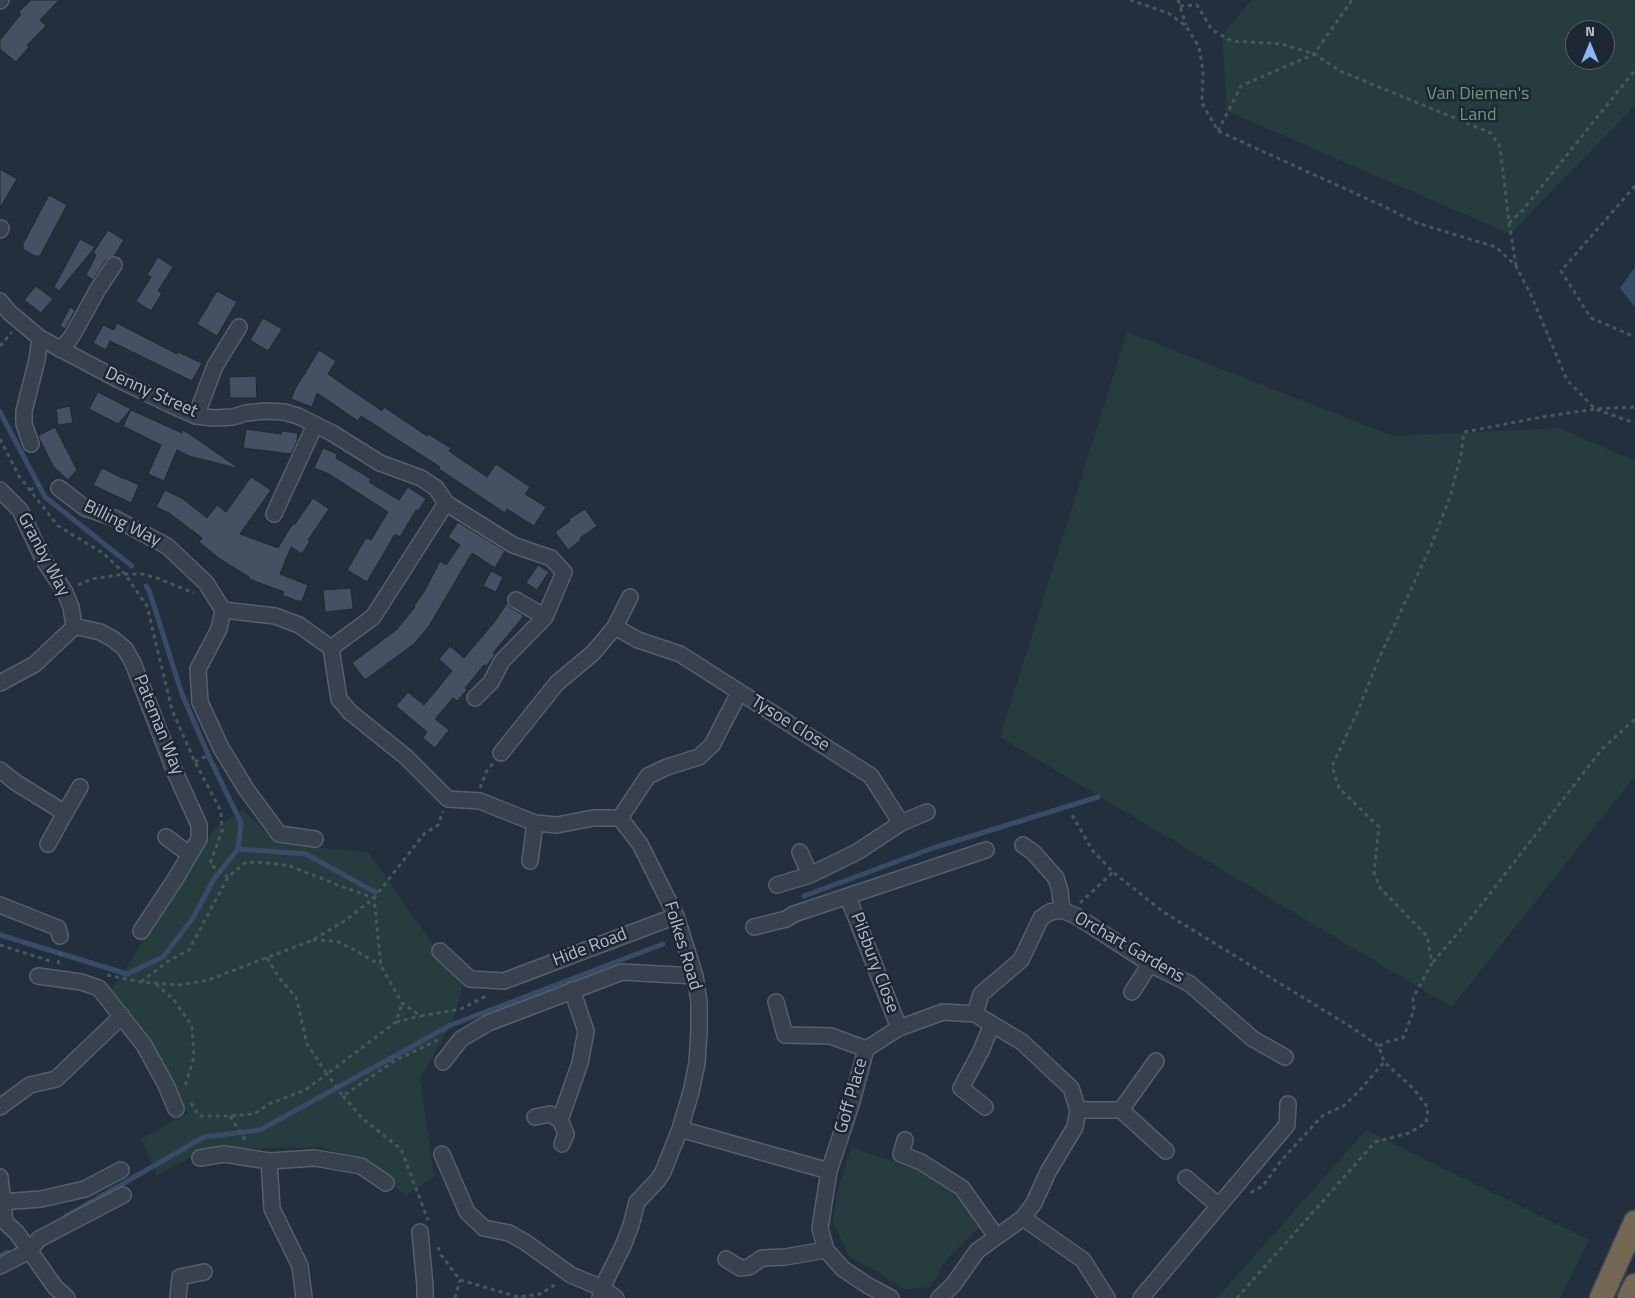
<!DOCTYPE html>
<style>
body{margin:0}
#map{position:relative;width:1635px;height:1298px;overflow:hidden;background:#242f3e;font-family:"Titillium Web",sans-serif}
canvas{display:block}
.north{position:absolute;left:1565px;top:20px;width:50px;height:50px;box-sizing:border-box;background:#1d2633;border:1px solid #59626f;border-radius:50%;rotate:0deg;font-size:14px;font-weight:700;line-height:20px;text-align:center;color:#b4bcc9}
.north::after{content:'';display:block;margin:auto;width:18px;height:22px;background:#8ab4f8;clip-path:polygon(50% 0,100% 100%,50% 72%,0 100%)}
</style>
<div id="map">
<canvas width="1635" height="1298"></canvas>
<div class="north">N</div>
</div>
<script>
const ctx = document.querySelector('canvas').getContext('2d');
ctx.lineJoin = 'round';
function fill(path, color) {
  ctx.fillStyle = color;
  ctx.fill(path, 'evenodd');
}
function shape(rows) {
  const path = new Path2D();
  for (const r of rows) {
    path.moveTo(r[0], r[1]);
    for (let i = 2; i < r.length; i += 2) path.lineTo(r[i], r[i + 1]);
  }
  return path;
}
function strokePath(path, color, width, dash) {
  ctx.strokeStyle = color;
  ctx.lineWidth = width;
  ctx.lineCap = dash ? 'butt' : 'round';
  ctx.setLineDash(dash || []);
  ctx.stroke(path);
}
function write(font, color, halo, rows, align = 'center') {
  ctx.font = font + ' "Titillium Web",sans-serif';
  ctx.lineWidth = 5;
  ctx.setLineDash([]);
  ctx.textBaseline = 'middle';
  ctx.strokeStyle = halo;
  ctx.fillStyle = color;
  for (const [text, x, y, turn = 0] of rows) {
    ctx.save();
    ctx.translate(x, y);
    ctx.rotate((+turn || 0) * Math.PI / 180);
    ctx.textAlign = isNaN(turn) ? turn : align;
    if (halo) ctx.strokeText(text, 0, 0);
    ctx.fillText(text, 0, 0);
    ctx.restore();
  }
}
fill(shape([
 [1252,0,1635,0,1635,104,1627,114,1510,234,1227,111,1222,35],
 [1575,30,1605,30,1605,60,1575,60],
 [1127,332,1393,436,1559,428,1635,461,1635,776,1452,1007,1000,737],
 [243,810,279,844,368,852,463,987,451,1025,420,1078,434,1177,405,1196,376,1165,320,1147,207,1149,157,1175,141,1139,188,1113,168,1073,109,994,216,827],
 [1366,1130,1589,1240,1560,1298,1217,1298],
 [851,1148,912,1167,950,1191,983,1224,946,1260,930,1287,905,1289,848,1255,833,1222,837,1194]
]), '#263c3f');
fill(shape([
 [1635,267,1635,307,1620,288]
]), '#394c67');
strokePath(shape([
 [0,412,45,497,132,566],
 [146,586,149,590,182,694,210,759,241,823,238,849,306,854,375,892],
 [804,896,933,848,1098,797],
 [0,935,127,974,163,957,193,918,214,879,238,849],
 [65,1217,204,1137,260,1130,451,1025,663,944],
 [0,1256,8,1252]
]), '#394c67', 5);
const building = shape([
 [31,0,59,0,40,20,46,26,27,45,29,47,16,62,0,49,0,40,21,14,19,12,31,0],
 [0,169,17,179,0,208,0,169],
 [49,195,67,205,40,256,35,256,23,249,23,244,49,195],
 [108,230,124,240,114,256,106,260,93,280,86,275,96,255,93,253,108,230],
 [80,239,95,247,59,291,54,287,80,239],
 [158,257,173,267,158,291,162,293,151,311,136,301,151,277,147,275,158,257],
 [36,286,53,299,41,313,24,300,36,286],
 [217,291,237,302,217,336,197,324,217,291],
 [70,307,75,310,65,329,60,326,70,307],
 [263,318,282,329,268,351,250,340,263,318],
 [117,323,177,354,178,352,202,363,192,381,110,341,106,350,93,343,103,325,114,330,117,323],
 [319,350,336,361,328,374,382,411,384,407,427,436,428,434,451,448,449,451,487,477,496,464,530,487,525,494,546,507,534,526,507,509,505,513,439,469,440,467,361,416,358,421,317,393,312,407,291,399,296,387,304,374,306,374,305,373,319,350],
 [256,376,257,398,230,398,229,377,256,376],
 [98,392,131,409,118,424,89,409,98,392],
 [70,406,73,423,58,425,56,409,70,406],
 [131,410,182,433,183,430,191,435,237,467,236,468,189,456,177,450,164,481,148,474,161,445,123,426,131,410],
 [55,427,77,470,68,480,53,466,38,436,55,427],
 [246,429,281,434,282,431,298,433,297,442,291,454,243,448,246,429],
 [323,448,337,454,336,458,371,479,369,482,399,500,408,487,426,499,418,511,416,510,400,537,395,534,367,582,347,570,366,538,371,540,388,512,329,474,314,468,323,448],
 [102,468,124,479,124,478,139,485,131,503,93,485,102,468],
 [251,477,271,490,240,534,278,548,288,531,293,524,295,524,313,498,329,509,308,540,310,541,302,554,291,547,280,574,308,585,302,601,297,601,282,595,284,592,249,579,249,577,220,559,199,542,202,538,169,513,156,507,165,490,183,499,207,518,217,505,226,512,251,477],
 [585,509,597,526,580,538,581,540,568,550,555,532,570,521,569,519,585,509],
 [458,522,505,551,495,568,472,553,429,626,414,644,365,680,352,663,396,630,415,607,414,606,425,590,440,561,446,565,460,545,448,537,458,522],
 [538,565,549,572,537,590,526,583,538,565],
 [491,571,503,577,496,592,483,586,491,571],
 [351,588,353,609,325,612,323,590,351,588],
 [507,603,511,608,523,615,523,617,493,653,495,655,486,666,484,665,465,688,467,690,457,701,453,698,435,719,449,730,435,748,423,738,427,732,396,706,408,692,424,705,452,671,439,659,450,646,464,658,496,620,507,603]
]);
fill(building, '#455162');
strokePath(building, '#1f2835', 1);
const minor = shape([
 [0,1,1,0],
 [0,230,1,228],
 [0,301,10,313,40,338,119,380,171,405,196,416,214,418,233,417,246,413,265,411,284,412,298,416,332,433,380,463,421,478,436,488,446,503,513,545,551,558,564,572,545,617,502,661,491,682,475,698],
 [61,350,72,336,98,289,114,265],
 [196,416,215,366,239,327],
 [31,444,24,424,24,411,37,360,40,338],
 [59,488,85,508,114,518,167,546,206,583,223,610,275,616,299,625,331,648],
 [0,490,20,510,43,559,65,592,71,607,74,626],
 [446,503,373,617,331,648,339,699,350,712,406,757,448,799,480,801,535,823,557,825,593,818,620,818],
 [274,514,315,425],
 [516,600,545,617],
 [223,610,219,629,198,669,200,702,221,748,246,789,279,834,315,839],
 [74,626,100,632,113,639,125,649,133,663,175,772,199,825,199,839,176,878,141,931],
 [615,627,638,640,680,654,871,776,901,823],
 [0,683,35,664,72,629,74,626],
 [501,753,557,683,593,653,615,627,630,597],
 [0,770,15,782,65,813,48,844],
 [65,813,80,787],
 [620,818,648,776,667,767,699,757,712,745,739,693],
 [166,837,189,854],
 [1023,845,1034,853,1056,878,1060,891,1062,910],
 [800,852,810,875],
 [530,861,535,823],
 [777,885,810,875,857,852,901,823,927,812],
 [848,897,899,1028],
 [0,905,58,928,60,936],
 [754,927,786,919,794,914,986,850],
 [440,951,470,979,504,981,676,916],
 [38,976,81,982,99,988,144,1045,166,1085,176,1109],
 [1132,992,1150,964],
 [776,1002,785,1035,831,1036,866,1049],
 [975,1014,981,994,1021,960,1041,918,1050,912,1062,910,1076,916,1150,964,1190,984,1253,1039,1285,1057],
 [443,1062,461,1039,488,1023,622,972,695,976],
 [0,1107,30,1085,56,1079,122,1016],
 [985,1107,961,1088,981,1051,992,1024],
 [1078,1110,1121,1110,1166,1151],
 [1121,1110,1156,1061],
 [535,1117,550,1114,560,1120,566,1134,562,1144],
 [560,1120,580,1063,586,1031,572,990],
 [680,1129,829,1171],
 [905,1140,901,1154,921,1162,962,1188,996,1236],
 [442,1154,467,1212,484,1228,509,1233,525,1242,571,1275,602,1288,616,1298],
 [200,1158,224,1154,269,1161,315,1158,361,1166,386,1183],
 [269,1161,272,1209,300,1266,304,1298],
 [0,1177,5,1222,17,1233,55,1287,67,1298],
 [1186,1178,1219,1206],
 [2,1202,41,1199,85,1189,121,1170],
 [1023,1218,1083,1260,1107,1298],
 [420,1232,425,1286,425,1298],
 [726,1259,740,1268,749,1267,762,1258,785,1257,826,1250],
 [0,1266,29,1251,39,1239,123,1195],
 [178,1298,180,1277,204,1272],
 [600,1298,602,1288,623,1246,631,1225,637,1202,657,1181,663,1172,680,1129,691,1092,697,1063,699,1031,699,1002,695,976,676,916,640,844,620,818],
 [891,1298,867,1285,843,1269,826,1250,820,1228,829,1171,851,1105,866,1049,899,1028,943,1012,975,1014,1022,1042,1071,1088,1078,1110,1075,1127,1048,1172,1034,1203,1023,1218,977,1251,953,1285,939,1298],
 [1141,1298,1287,1125,1288,1104]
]);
const highway = shape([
 [1601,1298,1635,1222],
 [1629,1298,1635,1285]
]);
strokePath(minor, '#565f6c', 18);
strokePath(highway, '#434c59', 25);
strokePath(shape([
 [1130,0,1168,13,1186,26,1199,47,1203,71,1202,103,1218,131,1383,206,1417,223,1496,247,1516,266,1531,295,1567,380,1595,409,1635,423],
 [1178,0,1186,25],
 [1180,6,1197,5,1212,30,1232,41,1282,44,1314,54,1340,71,1491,133,1500,147,1509,223,1516,265],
 [1218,131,1241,86,1314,54,1352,0],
 [1635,186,1561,271,1591,318,1635,337],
 [1509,223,1522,211,1635,70],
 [0,346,12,332],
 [0,439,19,476,58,526,103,553,125,574,147,606,172,710,195,762,221,811,222,831,210,864,228,877],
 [30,490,43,483],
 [78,585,92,579,125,574,142,574,157,578,194,593],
 [195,762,210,754],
 [480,788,486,772,493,763],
 [1072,815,1093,851,1113,872,1162,911,1351,1027,1379,1046,1384,1062,1414,1089,1428,1108,1426,1123,1409,1133,1375,1142,1237,1298],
 [1080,903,1113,872],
 [313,940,336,941,353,949,380,965],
 [0,945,50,961],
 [267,958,280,979,296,997,307,1044,327,1074,396,1022,402,1003],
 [1433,962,1474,914,1602,749,1635,719],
 [58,964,61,950],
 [107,975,141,982,180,985,208,980,313,940,346,920,374,898,424,834,438,825,443,811],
 [141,982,167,962,189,950,228,877,246,862,268,863,290,866,343,887,374,898,381,966,402,1003,421,1016,461,1009,488,995],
 [156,984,174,1000,192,1026,194,1057,184,1089],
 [396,1022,421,1016],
 [1379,1046,1389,1041,1403,1038,1414,1010,1413,998,1432,963,1427,936,1380,888,1374,872,1379,827,1339,788,1332,766,1357,713,1377,663,1430,548,1450,497,1461,455,1464,432,1542,417,1595,409,1635,407],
 [343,1096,362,1118,401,1149,428,1220],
 [191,1103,199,1116,230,1116,254,1114,269,1104,305,1090,327,1074,343,1096,394,1061,438,1040,441,1042],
 [230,1116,246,1141],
 [1251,1191,1252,1192,1263,1186,1280,1162,1322,1116,1345,1105,1361,1089,1384,1062],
 [438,1247,441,1255,460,1280,518,1297,540,1294,558,1283],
 [455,1298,460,1280]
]), '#44595c', 3, [4, 4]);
strokePath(minor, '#38414e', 15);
strokePath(highway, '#746855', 22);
write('18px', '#6b9a76', '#1d2633', [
 ["Van Diemen's",1478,95],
 ["Land",1478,116]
]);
write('18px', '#b4bcc9', '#1d2633', [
 ["Denny Street",151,393,24],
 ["Billing Way",122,524,26],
 ["Granby Way",43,555,62],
 ["Tysoe Close",790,724,32],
 ["Pateman Way",158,725,68],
 ["Folkes Road",682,946,73],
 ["Hide Road",590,948,-21],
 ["Orchart Gardens",1129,948,30],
 ["Pilsbury Close",874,963,69],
 ["Goff Place",852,1096,-74]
]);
</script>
